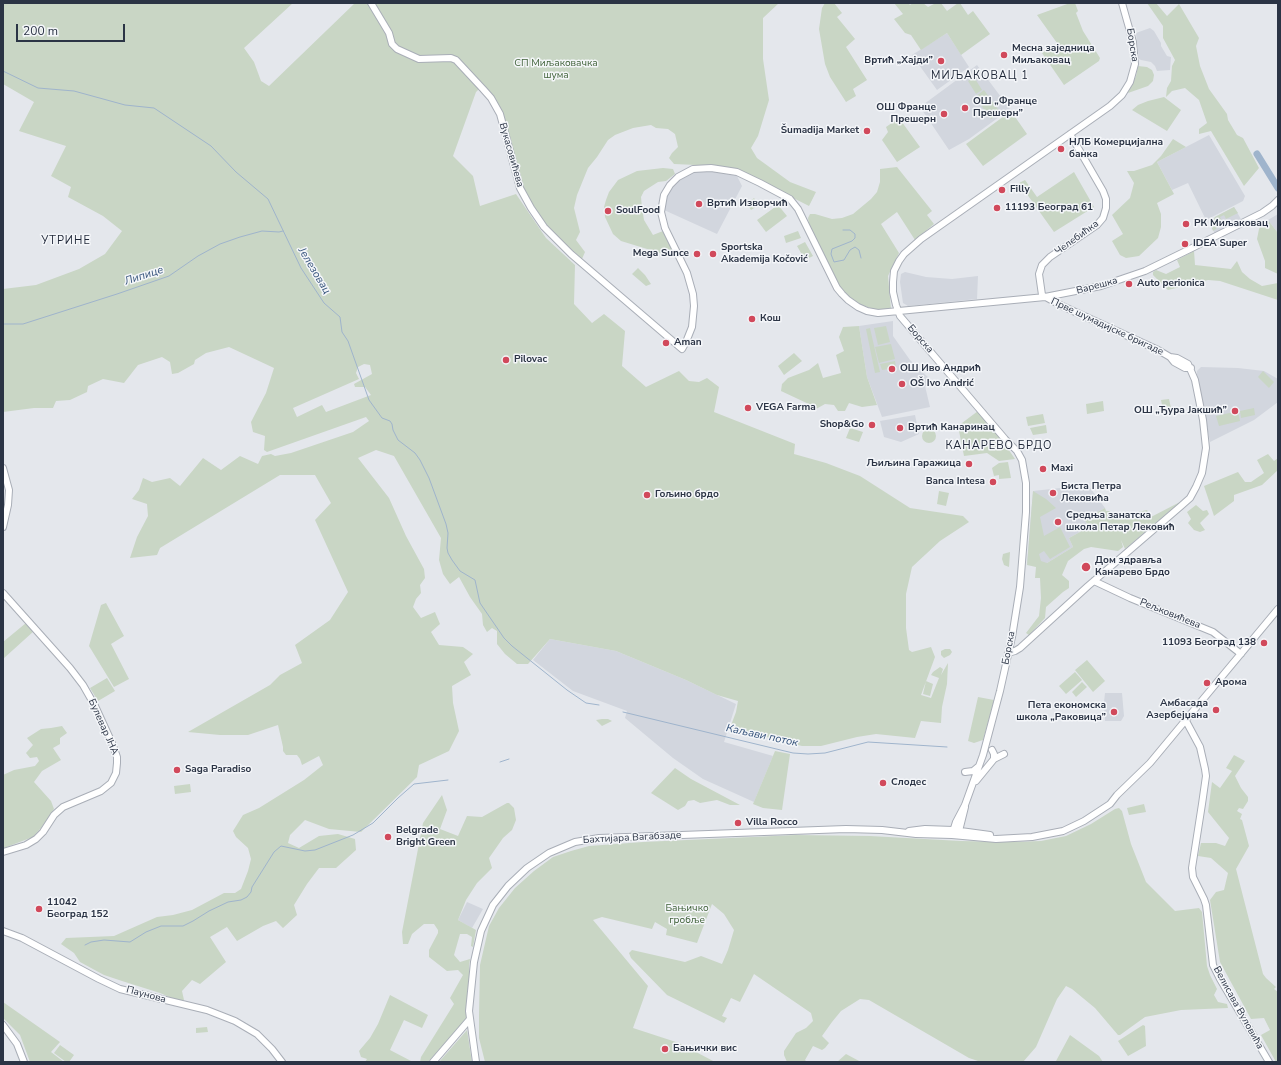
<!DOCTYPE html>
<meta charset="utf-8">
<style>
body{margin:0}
#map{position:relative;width:1281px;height:1065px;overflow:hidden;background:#e4e7ec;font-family:"Nunito Sans",sans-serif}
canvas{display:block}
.frame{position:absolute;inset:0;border:4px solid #2b3445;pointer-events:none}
.scale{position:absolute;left:16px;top:24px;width:109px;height:18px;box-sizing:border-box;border:2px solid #2b3445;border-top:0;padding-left:5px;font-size:12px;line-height:14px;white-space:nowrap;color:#2b3445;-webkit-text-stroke:3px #f4f6f9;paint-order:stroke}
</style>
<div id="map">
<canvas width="1281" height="1065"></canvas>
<div class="frame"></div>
<div class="scale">200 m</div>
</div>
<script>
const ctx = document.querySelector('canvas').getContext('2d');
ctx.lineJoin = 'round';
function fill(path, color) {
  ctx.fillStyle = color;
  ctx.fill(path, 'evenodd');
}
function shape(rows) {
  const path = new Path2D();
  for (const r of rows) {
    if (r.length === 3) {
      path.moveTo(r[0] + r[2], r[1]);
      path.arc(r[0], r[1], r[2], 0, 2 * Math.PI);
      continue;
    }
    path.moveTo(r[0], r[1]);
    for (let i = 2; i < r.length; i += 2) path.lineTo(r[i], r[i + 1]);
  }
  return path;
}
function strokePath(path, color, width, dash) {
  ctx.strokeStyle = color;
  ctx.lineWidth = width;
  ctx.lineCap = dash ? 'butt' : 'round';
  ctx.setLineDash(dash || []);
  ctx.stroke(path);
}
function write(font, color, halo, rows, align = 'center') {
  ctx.font = font + ' "Nunito Sans",sans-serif';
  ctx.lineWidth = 3;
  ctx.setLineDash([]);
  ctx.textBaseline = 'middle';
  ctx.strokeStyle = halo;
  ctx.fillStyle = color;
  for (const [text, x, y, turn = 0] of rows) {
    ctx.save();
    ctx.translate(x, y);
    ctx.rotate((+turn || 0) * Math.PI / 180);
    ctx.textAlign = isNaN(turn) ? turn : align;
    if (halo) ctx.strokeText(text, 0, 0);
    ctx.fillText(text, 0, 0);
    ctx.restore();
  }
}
fill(shape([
 [1150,28,1154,31,1161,43,1161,46,1167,56,1171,57,1170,70,1157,71,1155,66,1151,62,1141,60,1139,59,1136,33],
 [947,33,969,67,937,90,912,55],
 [977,65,1010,109,969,139,949,150,920,107],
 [1209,135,1245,196,1243,201,1206,220,1188,183,1172,190,1157,162],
 [709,171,737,176,742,186,717,234,664,210,666,197,672,187,678,181,688,174,695,172],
 [1234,207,1242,221,1216,235,1211,227,1212,221,1215,217],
 [1278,214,1278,233,1268,220],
 [905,272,926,277,952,279,978,276,977,299,908,306,903,303,900,282,901,274],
 [893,321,893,336,910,360,931,380,928,385,925,386,930,407,882,417,867,377,859,326],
 [1201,367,1238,368,1264,371,1278,379,1278,402,1254,420,1210,442,1197,375,1197,371],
 [915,415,919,434,901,442,884,437,880,421],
 [1088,485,1105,508,1084,519,1089,527,1069,538,1073,547,1047,563,1027,563,1033,491],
 [550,639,616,651,686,680,736,704,724,742,773,756,754,802,703,779,673,758,625,718,627,711,573,691,533,660],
 [1105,693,1122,693,1124,716,1121,721,1105,721,1104,702],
 [467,902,483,909,472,928,458,920]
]), '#d2d6de');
fill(shape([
 [3,3,293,3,244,48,254,62,261,81,269,86,355,3,779,3,763,18,763,59,769,100,758,136,751,148,757,158,790,182,816,192,809,206,748,175,718,166,674,164,669,158,672,153,678,147,675,134,668,129,656,128,651,125,633,128,615,135,608,140,597,157,588,168,577,195,574,208,580,232,576,240,585,252,582,259,559,238,544,222,534,210,521,181,505,122,498,104,491,93,483,85,476,92,453,156,473,176,480,206,516,194,546,238,575,265,574,304,592,323,604,314,625,331,622,366,646,387,679,371,689,381,699,382,707,378,719,387,714,412,795,444,794,454,826,463,860,476,910,508,963,516,969,522,940,541,912,567,906,594,906,628,909,650,912,652,931,647,935,657,921,695,931,698,939,678,931,675,933,672,940,667,943,669,941,675,948,663,947,684,942,707,941,723,921,721,915,738,876,734,857,737,821,746,802,746,730,728,736,712,738,701,717,695,686,680,616,651,550,639,528,664,517,664,505,654,497,644,497,631,492,628,487,632,483,625,482,614,470,597,459,577,450,584,443,574,439,560,441,538,394,456,376,450,358,458,389,498,406,536,424,569,425,578,420,585,421,593,416,599,413,607,421,618,435,612,440,624,431,632,439,645,463,647,473,654,464,662,471,675,452,686,453,703,459,731,449,751,419,765,417,777,361,832,329,829,305,820,290,835,288,843,299,848,319,836,338,834,355,839,356,850,336,868,319,868,307,884,294,905,297,915,283,928,276,921,263,926,237,941,227,927,210,937,226,962,200,984,192,980,182,991,184,1000,176,1000,160,993,122,981,104,975,80,962,74,953,61,944,66,938,114,936,157,917,173,915,192,910,224,893,235,893,241,889,248,871,251,859,248,848,236,837,233,831,243,815,259,808,304,780,323,765,319,756,302,765,300,759,297,755,286,755,283,751,283,747,278,725,248,735,220,735,188,732,270,685,280,675,302,663,295,645,330,620,348,592,315,520,331,503,315,475,280,475,160,548,157,555,130,558,137,537,148,516,147,504,132,499,139,490,143,478,152,482,170,478,180,486,203,458,221,470,240,456,258,464,262,456,271,454,275,456,291,453,353,432,369,421,366,417,267,452,264,450,265,436,253,432,251,422,266,393,274,368,229,347,206,353,195,360,194,364,178,373,172,374,170,362,162,357,138,365,124,383,103,379,88,386,87,392,70,400,56,401,53,408,34,408,3,412,3,289,36,285,79,269,105,254,122,231,103,216,68,197,71,187,51,176,66,146,19,131,34,102,3,84],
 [364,364,370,365,372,374,354,384,355,387,365,387,371,395,326,412,322,405,297,417,293,408,359,379,356,373,358,367],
 [825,3,834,3,842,13,837,17,855,39,846,47,867,80,853,89,856,96,846,102,830,77,825,64,819,29,822,8],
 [894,3,908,3,910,5,913,3,923,3,928,7,936,3,941,3,947,11,958,3,960,3,968,15,973,11,990,34,961,55,947,33,921,50,911,35,905,33,894,19,903,14],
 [1070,3,1075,3,1078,11,1076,13,1083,31,1100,58,1099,61,1064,85,1042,53,1057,43,1037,15],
 [1147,3,1156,3,1167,16,1179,4,1199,38,1196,46,1200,66,1209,89,1227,114,1228,120,1237,135,1243,138,1259,168,1244,186,1211,131,1199,134,1199,129,1207,123,1199,100,1185,88,1172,91,1166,97,1167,88,1171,81,1172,66,1175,60,1163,38,1163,26],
 [1138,66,1147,67,1152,70,1154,75,1153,81,1148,86,1128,93,1136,76],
 [974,77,982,90,976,94,968,81],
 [984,90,1000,112,991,119,975,97],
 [1164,97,1181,110,1167,131,1132,110,1138,105,1148,101],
 [1011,111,1027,134,983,166,966,144],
 [899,118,920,147,897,162,882,140,888,132,886,127],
 [1173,139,1186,147,1157,162,1174,194,1157,203,1161,214,1161,227,1158,238,1139,256,1126,258,1120,255,1112,241,1123,234,1112,215,1130,198,1134,183,1127,171,1134,171,1152,165,1161,156],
 [897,167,932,211,927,215,934,224,915,240,897,212,881,224,899,253,888,276,891,309,874,309,855,303,842,291,809,225,808,218,810,214,815,214,832,219,842,218,853,214,871,199,877,192,880,182,880,169],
 [663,168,673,169,675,174,666,181,658,182,644,191,641,197,642,208,644,220,653,235,663,231,675,253,670,256,621,241,613,234,605,217,604,207,606,200,609,192,618,180,637,171],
 [1074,172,1094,207,1054,232,1019,183,1025,180,1037,197],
 [754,198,759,205,751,210,747,204],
 [778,205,787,216,766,232,757,220],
 [1234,207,1238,213,1226,219,1224,215,1220,217,1222,221,1219,223,1216,229,1213,231,1211,224,1215,217],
 [1268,220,1278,233,1278,274,1265,268,1265,261,1257,239,1259,229,1263,221],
 [798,231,801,238,786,243,784,236],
 [805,242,813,256,805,260,797,246],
 [1194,251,1195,265,1231,269,1237,261,1242,272,1250,279,1262,286,1278,283,1278,300,1220,281,1208,280,1168,290,1153,275,1153,272,1156,270,1166,274,1180,267,1177,260],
 [638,268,645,275,651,284,646,286,632,274],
 [859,326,867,377,877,405,862,407,849,403,845,411,838,411,834,405,825,404,816,409,813,406,781,391,782,384,788,378,809,370,818,363,823,378,841,373,836,355,844,351,839,337,843,327],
 [886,326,890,342,878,345,874,328],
 [870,328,880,372,875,373,866,329],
 [891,344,895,359,879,363,875,347],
 [794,353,802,361,784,375,778,366],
 [895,361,896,368,882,370,880,364],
 [1263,371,1274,382,1269,388,1258,377],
 [1169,399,1171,408,1163,410,1161,400],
 [1103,401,1104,411,1087,414,1086,404],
 [1254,408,1255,415,1241,418,1240,411],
 [978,411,998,434,1015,459,999,461,987,453,964,456,958,426],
 [1238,411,1240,421,1219,426,1216,416],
 [1043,414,1045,423,1028,426,1026,417],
 [1046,425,1047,433,1033,435,1030,428],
 [850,428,863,432,859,442,846,438],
 [929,436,7],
 [1268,454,1274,461,1278,458,1278,470,1262,485,1234,495,1234,501,1214,516,1204,486,1238,472,1245,482,1251,482,1264,473,1257,460],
 [1008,462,1011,478,999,479,999,475,994,476,992,468,999,463],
 [939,491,949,493,946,506,937,504],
 [1033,491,1046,499,1056,508,1040,517,1044,536,1060,527,1070,547,1050,559,1044,551,1039,554,1041,561,1047,563,1073,547,1069,538,1089,527,1084,519,1105,508,1106,511,1110,511,1114,517,1147,510,1151,517,1180,502,1125,549,1121,540,1123,547,1118,551,1091,547,1084,549,1068,561,1062,575,1069,581,1069,588,1063,592,1046,607,1045,618,1029,635,1026,633,1039,616,1041,598,1040,578,1035,578,1036,567,1027,565],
 [1196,505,1203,511,1207,510,1209,514,1200,523,1205,530,1200,532,1194,530,1188,523,1191,519,1187,512],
 [1010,552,1009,567,1004,565,1002,559,1003,554],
 [106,603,124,636,111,644,129,679,114,687,89,646,101,605],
 [26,623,34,631,3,659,3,642],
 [945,649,950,649,952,652,950,655,944,658,941,655,941,651],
 [1087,660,1105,681,1093,692,1075,670],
 [1075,672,1082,680,1066,694,1059,686],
 [107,678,115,691,98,701,90,688],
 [926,681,933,684,930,696,923,694],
 [1082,682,1087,687,1076,697,1072,692],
 [978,697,994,700,983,740,974,743,968,741],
 [602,719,608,719,612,721,602,726,596,720],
 [62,726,67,733,60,738,60,744,53,748,61,760,42,771,34,782,51,801,54,809,41,828,33,837,4,848,3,843,3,775,14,770,35,766,39,761,37,757,30,758,26,753,33,745,27,738,41,729,51,728],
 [775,751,790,754,782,810,763,808,753,804],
 [1234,755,1245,761,1235,776,1241,788,1248,797,1248,801,1243,809,1239,808,1237,811,1242,814,1240,819,1242,820,1249,846,1236,869,1263,974,1266,978,1276,987,1274,989,1278,992,1278,1062,1276,1062,1261,1035,1270,1030,1264,1018,1251,1019,1220,962,1210,900,1216,892,1224,890,1228,873,1211,858,1198,856,1201,843,1216,843,1225,846,1229,838,1208,812,1212,782,1220,788,1232,771,1226,768],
 [675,768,691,779,740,805,730,805,717,800,700,803,694,800,688,801,685,806,678,810,651,793],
 [190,784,191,792,175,794,174,786],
 [442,795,447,810,440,829,458,836,467,816,482,817,507,803,509,803,514,808,516,820,512,830,503,838,489,858,492,868,477,883,466,900,458,920,476,930,473,947,471,946,472,937,467,934,460,934,454,955,460,962,470,959,469,966,469,981,466,1019,428,1062,420,1062,421,1057,454,1004,450,998,463,975,458,970,447,971,429,957,429,950,438,933,438,930,434,924,424,924,412,934,408,944,403,944,402,932,423,823],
 [1144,804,1146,812,1129,815,1127,808],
 [1119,808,1122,811,1131,844,1146,882,1175,911,1199,908,1202,912,1207,966,1210,975,1217,989,1214,995,1218,1002,1227,1004,1228,1008,1181,1010,1145,1017,1120,1035,1118,1035,1095,1008,1072,989,1066,986,1057,999,1036,1047,1023,1062,981,1062,969,1058,869,1000,860,999,841,1011,832,1022,822,1036,829,1043,825,1048,822,1050,813,1046,805,1060,807,1062,787,1062,784,1055,784,1051,796,1033,806,1028,813,1021,811,1013,754,974,740,1002,731,998,722,1016,727,1018,724,1023,667,995,631,958,629,953,632,950,685,962,701,956,722,964,728,950,734,930,724,914,712,904,697,943,666,935,667,929,655,922,652,929,602,917,593,920,648,986,633,1028,679,1043,715,1062,485,1062,479,1038,479,1015,480,965,489,926,499,908,515,888,534,871,553,857,571,851,589,846,643,842,796,835,870,836,961,841,1011,842,1041,841,1066,836,1091,824,1115,809],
 [390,995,428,1015,422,1028,404,1020,390,1050,413,1062,365,1062,367,1059,361,1057,359,1051,370,1038,378,1024],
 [3,1002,60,1042,51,1052,64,1062,30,1062,20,1035,3,1018],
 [1143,1025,1145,1026,1146,1046,1128,1056,1118,1041],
 [207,1027,208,1032,196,1033,196,1028],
 [467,1030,472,1062,439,1062],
 [1070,1035,1099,1056,1103,1062,1059,1062,1056,1061],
 [60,1045,74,1055,69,1062,66,1062,54,1053],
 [846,1054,861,1062,837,1062]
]), '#c9d6c5');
strokePath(shape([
 [3,71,38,88,74,91,125,105,154,108,211,146,236,172,268,199,301,268,324,303,340,317,342,332,348,341,369,400,382,418,390,421,392,424,393,430,398,440,415,453,420,460,429,478,446,524,448,533,447,548,448,553,452,560,460,571,475,580,480,603,504,638,512,646,567,690,586,703,599,705],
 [843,230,850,230,855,234,855,238,852,241,832,249,831,254,834,262,844,260,850,250,855,247,859,250,861,258],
 [3,324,23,324,117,294,169,276,198,256,220,244,240,237,262,231,279,232,283,231],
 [623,712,793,753,808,754,825,753,868,742,947,747],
 [500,762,509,759],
 [85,945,91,942,104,940,130,942,146,932,161,926,183,926,193,921,209,911,228,902,241,900,247,897,251,892,252,887,274,852,281,846,305,851,315,850,353,835,373,823,398,798,414,784,448,780]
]), '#9fb4cc', 1);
strokePath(shape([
 [1257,154,1278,188]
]), '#9fb4cc', 7);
const secondary = shape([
 [371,3,389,33,392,44,397,49,419,59,451,58,456,60,483,89,491,98,500,114,520,188,531,208,544,227,571,254,682,349,686,342,692,327,694,306,693,294,687,273,665,228,661,212,664,195,670,185,678,177,693,169,711,168,737,172,760,183,790,199,798,209,837,288,842,294,848,300,858,307,867,311,878,313,1045,297,1101,286,1145,271,1194,247,1262,213,1272,206,1278,200],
 [1070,134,1103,191,1106,199,1106,208,1103,218,1097,225,1050,257,1042,265,1039,274,1042,295,1060,305,1158,350,1170,357,1174,362,1185,368,1191,368],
 [3,468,9,490,8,505,3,527],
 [1094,581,1130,598,1213,632,1241,654],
 [3,593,70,668,83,685,95,706,112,743,117,757,117,763,116,773,111,783,101,791,63,807,54,815,43,832,36,839,26,845,3,852],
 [1008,653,1015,651,1020,648,1088,586,1181,506,1190,498,1196,487,1202,473,1206,448,1203,420,1195,380,1188,364,1177,358,1170,357],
 [1186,721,1200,747,1205,769,1206,776,1202,804,1192,868,1193,877,1204,899,1206,905,1213,965,1220,979,1269,1062],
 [992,750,994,754,994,759],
 [965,772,973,771,979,766],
 [976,781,994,759,1004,754],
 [909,831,925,829,953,830,990,835],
 [952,835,956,822,965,805,983,755,1000,691,1012,637,1020,587,1026,512,1026,483,1022,460,1017,451,1005,439,900,316,896,305,893,292,893,282,894,271,899,261,904,254,921,239,1110,106,1122,95,1130,82,1135,64,1133,42,1122,3],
 [958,835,965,807],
 [3,931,22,938,99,979,120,989,207,1010,235,1021,257,1034,272,1049,282,1062],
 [3,1025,17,1044,24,1062],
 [433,1062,470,1019],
 [476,1062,469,1011,474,962,481,931,493,905,508,886,527,868,549,853,575,842,599,838,846,829,882,830,916,834,952,835,996,839,1032,837,1063,831,1084,821,1110,804,1117,795,1150,763,1278,609]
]);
strokePath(secondary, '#a9aeb7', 8);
strokePath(secondary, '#fff', 6);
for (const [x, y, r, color] of [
 [1004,55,4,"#d1495b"],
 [941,61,4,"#d1495b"],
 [965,108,4,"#d1495b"],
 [944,114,4,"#d1495b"],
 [867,131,4,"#d1495b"],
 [1061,149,4,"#d1495b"],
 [1002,190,4,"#d1495b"],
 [699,204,4,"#d1495b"],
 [997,208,4,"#d1495b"],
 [608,211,4,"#d1495b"],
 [1186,224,4,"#d1495b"],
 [1185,244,4,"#d1495b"],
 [697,254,4,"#d1495b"],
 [713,254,4,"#d1495b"],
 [1129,284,4,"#d1495b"],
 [752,319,4,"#d1495b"],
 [666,343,4,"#d1495b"],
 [506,360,4,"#d1495b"],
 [892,369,4,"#d1495b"],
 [902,384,4,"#d1495b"],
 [748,408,4,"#d1495b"],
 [1235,411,4,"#d1495b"],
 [872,425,4,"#d1495b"],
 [900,428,4,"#d1495b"],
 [969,464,4,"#d1495b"],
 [1043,469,4,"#d1495b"],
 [993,482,4,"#d1495b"],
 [1053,493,4,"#d1495b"],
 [647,495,4,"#d1495b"],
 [1058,522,4,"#d1495b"],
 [1086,567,5,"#d1495b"],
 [1264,643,4,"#d1495b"],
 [1207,683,4,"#d1495b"],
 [1216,710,4,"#d1495b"],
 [1114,712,4,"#d1495b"],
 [177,770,4,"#d1495b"],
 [883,783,4,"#d1495b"],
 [738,823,4,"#d1495b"],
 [388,837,4,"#d1495b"],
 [39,909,4,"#d1495b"],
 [665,1049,4,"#d1495b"]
]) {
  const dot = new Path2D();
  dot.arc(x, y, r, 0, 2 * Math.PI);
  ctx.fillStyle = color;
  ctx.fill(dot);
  strokePath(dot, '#f4f6f9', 1.5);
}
write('10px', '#2b3445', '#f4f6f9', [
 ["Борска",1132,45,81],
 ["Вукасовићева",511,155,74],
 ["Челебићка",1077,238,-36],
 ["Варешка",1097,286,-15],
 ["Прве шумадијске бригаде",1107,327,25],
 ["Борска",920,339,49],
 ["Рељковићева",1170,614,22],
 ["Борска",1009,648,-79],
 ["Булевар ЈНА",103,727,66],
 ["Бахтијара Вагабзаде",632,838,-3],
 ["Паунова",146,995,15],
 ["Велисава Вуловића",1238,1008,61]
]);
write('bold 10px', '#2b3445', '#f4f6f9', [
 ["Месна заједница",1012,49],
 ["Миљаковац",1012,61],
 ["Вртић „Хајди”",933,61,"right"],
 ["ОШ „Франце",973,102],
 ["Прешерн”",973,114],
 ["ОШ Франце",936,108,"right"],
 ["Прешерн",936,120,"right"],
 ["Šumadija Market",859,131,"right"],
 ["НЛБ Комерцијална",1069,143],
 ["банка",1069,155],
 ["Filly",1010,190],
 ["Вртић Изворчић",707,204],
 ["11193 Београд 61",1005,208],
 ["SoulFood",616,211],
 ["РК Миљаковац",1194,224],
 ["IDEA Super",1193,244],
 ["Sportska",721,248],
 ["Akademija Kočović",721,260],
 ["Mega Sunce",689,254,"right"],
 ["Auto perionica",1137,284],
 ["Кош",760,319],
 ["Aman",674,343],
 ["Pilovac",514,360],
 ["ОШ Иво Андрић",900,369],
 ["OŠ Ivo Andrić",910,384],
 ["VEGA Farma",756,408],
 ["ОШ „Ђура Јакшић”",1227,411,"right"],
 ["Shop&Go",864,425,"right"],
 ["Вртић Канаринац",908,428],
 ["Љиљина Гаражица",961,464,"right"],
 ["Maxi",1051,469],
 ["Banca Intesa",985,482,"right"],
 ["Биста Петра",1061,487],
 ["Лековића",1061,499],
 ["Гољино брдо",655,495],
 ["Средња занатска",1066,516],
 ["школа Петар Лековић",1066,528],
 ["Дом здравља",1095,561],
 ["Канарево Брдо",1095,573],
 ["11093 Београд 138",1256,643,"right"],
 ["Арома",1215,683],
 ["Амбасада",1208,704,"right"],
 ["Азербејџана",1208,716,"right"],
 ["Пета економска",1106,706,"right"],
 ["школа „Раковица”",1106,718,"right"],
 ["Saga Paradiso",185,770],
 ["Слодес",891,783],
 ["Villa Rocco",746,823],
 ["Belgrade",396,831],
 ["Bright Green",396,843],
 ["11042",47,903],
 ["Београд 152",47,915],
 ["Бањички вис",673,1049]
], 'left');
write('10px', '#3f6138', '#f4f6f9', [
 ["СП Миљаковачка",556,64],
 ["шума",556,76],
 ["Бањичко",687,909],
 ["гробље",687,921]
]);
ctx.letterSpacing = '1px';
write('11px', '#1d2536', '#f4f6f9', [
 ["МИЉАКОВАЦ 1",980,76],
 ["УТРИНЕ",66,241],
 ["КАНАРЕВО БРДО",999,446]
]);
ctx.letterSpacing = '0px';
write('italic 11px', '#34527a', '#f4f6f9', [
 ["Јелезовац",314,271,59],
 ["Липице",144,276,-18],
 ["Каљави поток",762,736,12]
]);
</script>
